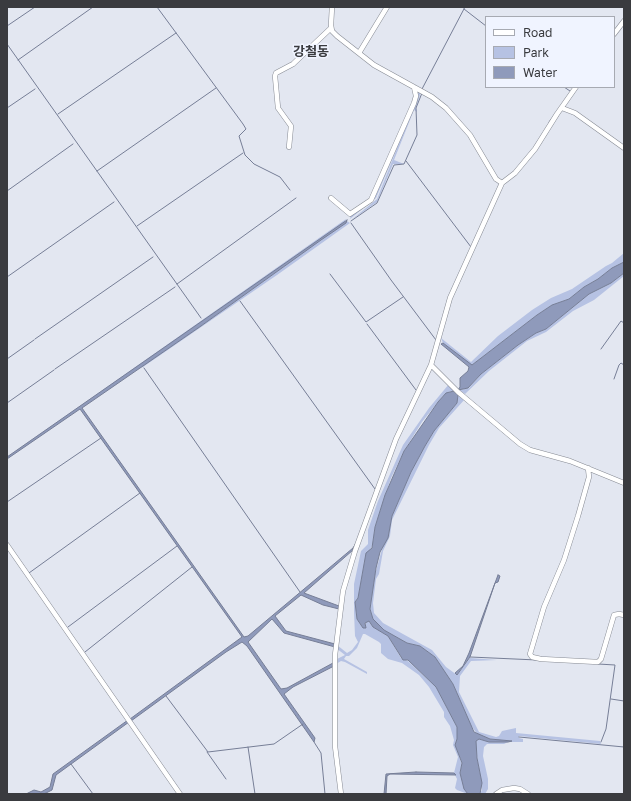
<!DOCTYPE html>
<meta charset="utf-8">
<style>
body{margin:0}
#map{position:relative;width:631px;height:801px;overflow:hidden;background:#e3e7f1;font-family:"Golos Text",sans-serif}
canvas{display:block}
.frame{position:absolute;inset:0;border:8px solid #3a3b3f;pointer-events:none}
.legend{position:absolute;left:485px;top:16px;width:130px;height:72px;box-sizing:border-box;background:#f0f4ff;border:1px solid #a7aab2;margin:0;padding:5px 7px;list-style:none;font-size:12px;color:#3a3b3f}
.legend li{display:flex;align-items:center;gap:8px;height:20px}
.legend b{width:20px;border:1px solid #a7aab2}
</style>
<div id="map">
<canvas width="631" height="801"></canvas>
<div class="frame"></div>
<ul class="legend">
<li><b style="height:5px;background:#fff"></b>Road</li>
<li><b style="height:11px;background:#b6c2e3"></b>Park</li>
<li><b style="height:11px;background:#8f9abb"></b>Water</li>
</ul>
</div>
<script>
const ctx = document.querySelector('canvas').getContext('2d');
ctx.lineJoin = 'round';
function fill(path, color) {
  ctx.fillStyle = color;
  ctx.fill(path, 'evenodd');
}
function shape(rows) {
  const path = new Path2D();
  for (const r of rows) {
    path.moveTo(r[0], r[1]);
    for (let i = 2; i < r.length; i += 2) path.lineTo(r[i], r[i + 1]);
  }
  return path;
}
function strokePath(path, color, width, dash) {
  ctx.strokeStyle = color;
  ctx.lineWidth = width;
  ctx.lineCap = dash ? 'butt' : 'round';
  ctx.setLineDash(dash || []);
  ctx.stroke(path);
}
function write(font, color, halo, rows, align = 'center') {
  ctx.font = font + ' "Golos Text","Noto Sans KR",sans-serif';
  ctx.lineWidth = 3;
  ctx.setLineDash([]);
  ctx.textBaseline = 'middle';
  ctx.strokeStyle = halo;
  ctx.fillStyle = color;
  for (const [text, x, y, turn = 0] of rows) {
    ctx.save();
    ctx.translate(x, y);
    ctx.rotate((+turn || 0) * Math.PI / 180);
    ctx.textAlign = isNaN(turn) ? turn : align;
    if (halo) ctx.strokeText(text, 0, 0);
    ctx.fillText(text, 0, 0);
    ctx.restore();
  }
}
fill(shape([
 [417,90,421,92,416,108,417,112,414,110,394,160,404,164,393,164,377,202,350,221,377,199,398,146,376,198,350,219,351,215,372,200],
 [346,219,344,223,322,239,7,457],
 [347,221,350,223,277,275,143,367,139,368,201,326],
 [624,253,624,262,621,264,612,268,598,279,584,287,569,299,552,305,537,315,471,366,443,343,441,338,471,362,498,336,532,310,551,298,572,289,606,266,612,263],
 [624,273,624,276,594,300,573,311,546,332,527,341,489,371,465,394,459,390,469,388,481,374,518,345,536,333,546,329,589,294,611,283],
 [449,384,456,391,451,391,443,396,422,422,404,451,391,478,375,527,373,544,365,561,358,598,355,602,357,619,363,628,366,626,366,621,369,621,373,627,388,636,401,658,408,661,436,687,457,727,457,749,462,765,460,771,463,783,468,794,457,790,455,788,457,779,454,773,458,757,453,745,454,740,450,726,444,717,444,712,429,687,419,675,402,663,388,659,381,653,381,644,379,642,365,634,363,634,357,648,349,656,346,656,344,659,367,672,367,674,345,662,341,661,336,664,335,660,345,655,336,648,337,645,347,653,352,650,358,642,355,636,354,612,354,584,361,551,368,544,368,530,378,501,403,445,429,408],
 [458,395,465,399,439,428,429,445,392,520,390,536,383,551,379,574,376,579,373,603,374,613,383,623,432,650,446,667,457,675,470,658,497,660,471,661,460,676,459,692,479,732,496,737,499,736,502,731,516,728,516,733,600,741,601,744,519,736,519,738,523,739,523,742,512,742,490,739,478,735,469,723,453,684,435,657,420,646,407,643,384,630,373,619,370,609,375,574,391,518,411,472,425,446,434,431,457,403],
 [479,739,485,741,508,742,504,744,487,744,484,747,483,756,488,779,488,789,485,794,480,794,482,790,476,749,476,741]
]), '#b6c2e3');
const water = shape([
 [347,220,346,223,321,240,201,326,82,408,244,637,248,636,353,548,353,550,304,593,339,606,339,609,323,605,301,595,275,616,286,631,335,644,335,647,284,633,272,619,248,642,281,689,287,688,333,663,334,666,293,687,284,694,315,738,314,742,247,646,242,642,226,652,131,721,130,719,242,637,80,409,7,459,7,457,347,220],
 [624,262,624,273,611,283,589,294,546,329,536,333,518,345,481,374,468,388,458,390,460,387,460,378,468,371,469,367,441,344,443,343,472,365,537,315,552,305,569,299,584,287,598,279,612,268,624,262],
 [454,391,458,395,457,403,434,431,425,446,411,472,392,516,388,538,380,552,376,568,370,609,373,619,384,630,407,643,420,646,435,657,453,684,474,732,490,739,512,741,508,742,489,742,479,739,476,741,477,758,482,783,480,794,468,794,464,789,460,773,462,763,455,745,457,739,457,727,436,687,408,660,403,660,388,636,373,627,369,621,365,623,366,628,363,628,357,619,355,602,358,598,366,553,372,548,375,527,385,495,404,451,438,402,446,393,454,391],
 [498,575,500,576,498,582,495,583,470,657,457,675,455,673,463,666,469,653,498,575],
 [128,720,129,722,56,775,52,790,44,794,26,794,34,790,41,792,50,787,53,774,128,720],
 [416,772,454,773,456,775,390,774,387,776,386,794,384,794,386,774,416,772]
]);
fill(water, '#8f9abb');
strokePath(water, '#767e96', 1);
strokePath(shape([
 [157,7,243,124,246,129,239,136,245,155,254,164,280,177,290,190],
 [464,9,486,26],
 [7,26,35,7],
 [7,44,201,318],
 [18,60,93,7],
 [564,87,570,91],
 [422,89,465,7],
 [7,108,35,89],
 [58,114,176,33],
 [549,122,553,117],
 [406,161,471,247],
 [97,171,216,88],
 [7,191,73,144],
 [351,221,377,203,394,165,404,164,417,135,416,108,422,93],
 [351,223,391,280,436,340],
 [137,226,243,153],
 [330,274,366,322,403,297],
 [7,277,114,202],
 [177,284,296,198],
 [240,301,375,489],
 [367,324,416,390],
 [35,339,153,257],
 [601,349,621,321,624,323],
 [7,359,34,340],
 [144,368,300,592],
 [55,369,175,287],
 [614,379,619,365,621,363,624,365],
 [7,403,54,370],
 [7,502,101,438],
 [353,548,356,543],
 [29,573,140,493],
 [68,627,177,546],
 [85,652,192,567],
 [470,657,537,660],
 [598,664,615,665,606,729,601,742],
 [166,696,208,752,274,744,303,724],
 [611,699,624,701],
 [519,737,624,747],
 [314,742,321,753,325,794],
 [248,747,255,794],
 [207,752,226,779],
 [71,764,93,794]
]), '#767e96', 1);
const minor = shape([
 [332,7,331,25,332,31,337,36,374,65,432,97,446,108,470,135,496,179,502,183],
 [614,34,624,21],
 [359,53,387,7],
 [562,108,575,113,624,148],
 [289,147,291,126,278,108,275,76,276,73,293,64,331,28],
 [331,198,350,214,371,200,414,103,416,96,414,87],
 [431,365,458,392,520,444,530,450,570,461,624,483],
 [588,468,589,477,578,516,564,560,544,607,530,654,532,657,541,659,598,662,601,659,614,615,619,614,624,615],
 [7,545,180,794],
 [341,794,335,746,335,655,343,591,355,551,396,439,431,365,450,298,502,183,515,173,535,149,557,114,576,87],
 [496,794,502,790,514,788,520,789,528,794]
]);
strokePath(minor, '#868a93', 5.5);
strokePath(minor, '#fff', 4.5);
write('bold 13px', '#3a3b3f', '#f0f4ff', [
 ["강철동",311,52]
]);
</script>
